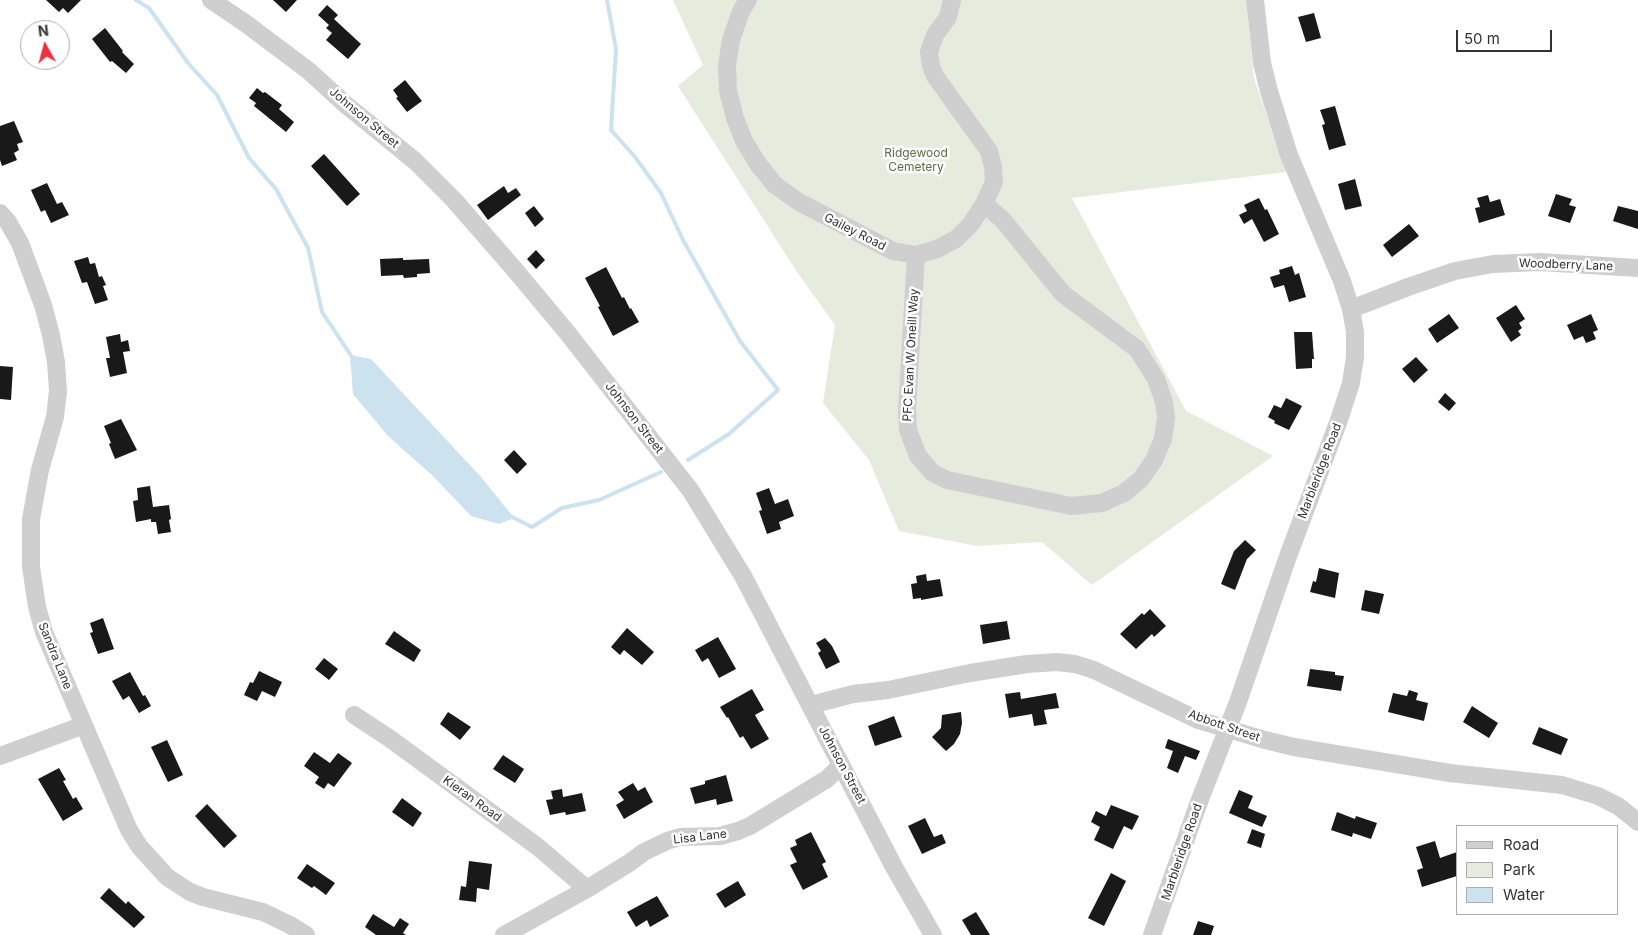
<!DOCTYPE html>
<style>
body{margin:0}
#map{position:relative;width:1638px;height:935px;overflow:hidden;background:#fff;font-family:Inter,sans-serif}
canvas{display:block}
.legend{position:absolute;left:1456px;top:825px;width:162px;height:90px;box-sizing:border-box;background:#fff;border:1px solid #adadad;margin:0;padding:6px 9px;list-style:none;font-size:15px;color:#323232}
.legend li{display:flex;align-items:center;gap:10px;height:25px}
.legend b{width:25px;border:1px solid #adadad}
.north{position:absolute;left:20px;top:20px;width:50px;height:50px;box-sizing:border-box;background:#fff;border:1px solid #adadad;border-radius:50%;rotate:353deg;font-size:14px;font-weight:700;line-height:20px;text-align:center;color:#323232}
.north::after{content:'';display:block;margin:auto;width:18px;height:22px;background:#ec323f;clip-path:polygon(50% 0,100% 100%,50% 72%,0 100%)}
.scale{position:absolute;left:1456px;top:30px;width:96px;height:22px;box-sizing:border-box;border:2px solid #323232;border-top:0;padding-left:6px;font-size:15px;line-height:18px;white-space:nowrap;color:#323232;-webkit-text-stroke:4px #fff;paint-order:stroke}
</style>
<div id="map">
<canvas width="1638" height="935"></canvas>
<ul class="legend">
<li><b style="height:6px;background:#cfcfcf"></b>Road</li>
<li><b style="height:14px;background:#e5ecde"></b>Park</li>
<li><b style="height:14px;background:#cde2ef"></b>Water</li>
</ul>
<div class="north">N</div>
<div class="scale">50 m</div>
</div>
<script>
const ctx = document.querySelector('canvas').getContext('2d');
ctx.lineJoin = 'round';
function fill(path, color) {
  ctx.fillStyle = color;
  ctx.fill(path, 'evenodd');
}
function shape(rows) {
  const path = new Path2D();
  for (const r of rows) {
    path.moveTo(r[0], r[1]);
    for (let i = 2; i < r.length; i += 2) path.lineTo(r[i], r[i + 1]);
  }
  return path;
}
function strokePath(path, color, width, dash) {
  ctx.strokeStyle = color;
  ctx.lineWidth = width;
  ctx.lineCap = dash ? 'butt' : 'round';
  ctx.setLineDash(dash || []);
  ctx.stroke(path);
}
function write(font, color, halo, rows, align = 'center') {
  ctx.font = font + ' Inter,sans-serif';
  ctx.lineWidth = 5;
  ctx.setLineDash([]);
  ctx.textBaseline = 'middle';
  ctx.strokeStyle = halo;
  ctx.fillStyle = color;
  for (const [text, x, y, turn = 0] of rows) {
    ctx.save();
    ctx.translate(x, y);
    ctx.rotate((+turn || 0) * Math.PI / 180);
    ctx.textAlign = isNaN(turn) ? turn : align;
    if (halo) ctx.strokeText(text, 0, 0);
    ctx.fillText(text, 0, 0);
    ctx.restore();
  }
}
fill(shape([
 [673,0,1246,0,1254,78,1286,172,1072,198,1186,411,1273,456,1092,585,1042,542,977,546,899,531,869,460,823,403,835,325,797,272,678,86,703,65]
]), '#e5ecde');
fill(shape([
 [350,355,371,359,481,477,514,518,499,524,471,516,433,476,388,436,353,394]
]), '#cde2ef');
strokePath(shape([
 [136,0,149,8,188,63,217,95,249,158,276,189,308,248,322,312,352,357],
 [607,0,616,49,611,130,635,157,661,193,683,240,740,341,778,390,729,434,688,460],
 [510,516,532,527,562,508,599,500,661,472]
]), '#cde2ef', 4);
fill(shape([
 [46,0,81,0,68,13,63,8,59,12],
 [273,0,297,0,286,12],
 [327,5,338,15,334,19,361,44,348,59,326,40,332,33,326,28,329,25,318,15],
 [1314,13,1321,38,1306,42,1298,17],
 [105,28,123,51,122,52,134,64,126,73,112,61,110,62,92,39],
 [405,80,422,101,407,112,396,98,398,97,393,90],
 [257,88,263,93,265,92,282,105,279,109,294,122,286,132,254,106,256,103,249,98],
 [1335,106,1346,145,1329,150,1322,125,1325,124,1320,110],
 [14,121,23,142,17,144,19,150,14,153,17,160,2,166,0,160,0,126],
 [324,154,360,194,347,206,311,166],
 [1355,179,1362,206,1345,210,1338,184],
 [47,183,57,204,62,202,69,215,51,223,45,210,41,212,31,190],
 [504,186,508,193,516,188,521,195,488,220,477,205],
 [1556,194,1572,199,1569,205,1576,207,1570,223,1548,216],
 [1488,195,1490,202,1500,199,1505,215,1479,223,1475,208,1480,207,1477,198],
 [1259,198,1265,210,1267,209,1279,234,1264,242,1252,219,1244,224,1239,215,1247,211,1244,205],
 [534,206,544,219,535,227,525,213],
 [1618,206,1638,211,1638,229,1613,221],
 [1409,224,1419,236,1392,257,1383,245],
 [536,250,545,260,536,269,527,259],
 [88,257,90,264,95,263,99,277,102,276,106,285,103,286,108,300,95,304,87,282,82,283,74,261],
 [403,258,403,260,429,259,430,273,417,274,417,277,404,278,403,275,381,276,380,259],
 [1292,266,1295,275,1299,273,1306,297,1289,302,1284,285,1274,288,1270,277,1280,274,1279,270],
 [606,267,622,298,624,297,630,309,631,308,639,322,613,336,598,307,600,306,585,278],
 [1516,305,1525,319,1519,323,1522,328,1518,331,1521,335,1511,342,1496,318],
 [1449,314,1459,328,1437,343,1428,329],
 [1591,314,1598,330,1593,332,1596,339,1586,343,1583,336,1574,340,1567,325],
 [1294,332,1312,332,1314,359,1312,359,1312,368,1296,369],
 [120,334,121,342,128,340,130,351,123,352,127,373,110,377,106,358,110,358,106,337],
 [1416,357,1428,370,1414,383,1402,369],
 [0,366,13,367,11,400,0,399],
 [1445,393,1456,403,1449,411,1438,402],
 [1286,398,1302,406,1289,430,1274,423,1275,421,1268,417,1274,405,1281,408],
 [121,419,137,450,115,459,109,444,111,443,104,426],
 [514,450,527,464,517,474,504,460],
 [150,486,153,507,169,505,171,519,169,520,171,532,158,534,156,522,151,522,151,519,136,522,133,501,138,500,137,488],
 [769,488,775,504,788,499,794,516,779,522,781,529,767,534,759,511,762,510,756,493],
 [1245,540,1256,550,1247,559,1235,590,1221,584,1234,551],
 [1319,568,1339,573,1335,598,1310,592,1313,581,1316,582],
 [926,574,927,581,940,579,943,596,921,600,921,598,913,599,911,584,917,583,916,576],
 [1365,590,1384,594,1379,614,1361,610],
 [1150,609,1166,626,1154,637,1152,634,1136,649,1120,634,1142,613,1144,615],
 [103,618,114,649,98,654,90,633,93,632,90,623],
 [1007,621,1010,639,983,644,980,625],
 [627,628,654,652,642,665,624,650,620,655,611,647],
 [394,631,421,650,414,662,385,644],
 [718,637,736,669,719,678,708,658,702,662,695,650],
 [825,638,832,646,840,662,826,669,818,653,821,651,816,643],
 [324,658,338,669,329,680,315,669],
 [1310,669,1335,672,1335,675,1344,676,1341,691,1307,686],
 [259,671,282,682,275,697,262,691,257,701,244,695,250,682,253,683],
 [130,672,143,696,145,695,151,706,139,713,129,696,123,700,112,681],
 [752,689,764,710,755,715,769,739,751,749,743,736,740,738,728,717,727,718,720,707],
 [1409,690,1418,693,1416,700,1428,703,1424,721,1388,712,1393,693,1407,696],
 [1020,692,1021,699,1056,693,1059,708,1044,710,1047,724,1034,726,1032,714,1009,718,1005,694],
 [1472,706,1498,723,1489,738,1463,722],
 [448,712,471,727,460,740,440,724],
 [961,712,962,723,960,734,954,744,946,751,932,737,941,728,942,715],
 [894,716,902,737,875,746,868,726],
 [1539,727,1568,739,1561,755,1532,744],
 [1168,739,1200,751,1196,760,1185,756,1178,773,1167,768,1173,751,1165,748],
 [167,740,183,775,168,782,151,747],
 [314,752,330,763,338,753,352,763,334,787,328,783,324,789,315,783,319,777,304,766],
 [503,755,524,769,515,783,493,769],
 [59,768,66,780,63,781,73,799,76,797,83,809,63,821,38,779],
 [726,775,733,801,717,805,716,799,695,804,690,788,705,784,705,781],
 [633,783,638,791,645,787,653,802,624,819,616,805,624,800,618,792],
 [562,789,563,797,582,793,586,811,566,815,565,812,550,815,546,800,553,799,551,791],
 [1239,790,1253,796,1248,808,1267,816,1262,827,1229,813],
 [402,798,422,813,413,827,392,812],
 [207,804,237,836,224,848,195,816],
 [1111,805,1139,816,1132,830,1124,826,1113,849,1094,840,1100,827,1091,822,1096,811,1106,816],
 [1337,812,1355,819,1356,816,1377,823,1371,839,1353,833,1352,837,1331,830],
 [925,818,934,837,942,834,946,843,922,854,908,826],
 [1252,829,1265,834,1261,848,1247,843],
 [811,832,826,862,822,864,828,877,803,890,790,865,797,862,790,848,797,845,795,840],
 [1435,841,1440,858,1457,852,1457,876,1422,887,1417,870,1423,868,1416,847],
 [469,861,492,864,489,890,477,888,476,902,459,900,461,886,466,887],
 [307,864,335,883,326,895,314,886,312,888,297,878],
 [1111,873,1126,881,1104,926,1088,918],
 [738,881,746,895,725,908,716,894],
 [109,888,126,904,128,901,145,917,134,928,100,898],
 [657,896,669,916,650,927,647,920,636,927,627,912],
 [976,912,990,935,971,935,962,920],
 [373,914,394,927,400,918,409,924,403,933,406,935,376,935,365,927],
 [1198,921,1214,926,1211,935,1193,935]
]), '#191919');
strokePath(shape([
 [211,0,245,23,309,71,345,104,415,161,454,200,515,270,566,331,691,491,743,576,894,867,933,935],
 [748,0,741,11,731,40,727,65,728,91,735,118,744,141,758,164,775,185,799,202,893,251,916,255,937,249,956,239,971,224,984,204,994,182,993,167,989,151,935,76,931,66,929,52,935,35,948,17,952,0],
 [0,213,8,222,20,243,43,305,51,335,56,362,58,391,55,417,40,470,31,519,31,567,37,607,44,632,129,830,139,846,167,877,190,892,203,897,263,912,290,925,306,935],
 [916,255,907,411,908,430,918,456,933,473,947,480,1071,506,1102,503,1124,493,1141,479,1154,460,1163,439,1166,417,1164,402,1156,379,1137,349,1063,294,1002,219,984,204],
 [1351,309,1408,287,1455,271,1493,264,1540,262,1638,268],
 [811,705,853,694,888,690,970,673,1027,664,1057,662,1075,664,1094,670,1198,720,1265,740,1294,747,1450,773,1562,785,1598,796,1618,806,1638,822],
 [354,715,389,738,538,847,587,889],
 [0,756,84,725],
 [504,935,587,889,629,863,644,852,667,841,680,837,720,836,738,831,750,826,827,779,841,765],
 [1152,935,1199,802,1238,702,1287,559,1339,420,1351,383,1355,357,1355,332,1351,309,1342,281,1289,155,1269,91,1262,63,1255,0]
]), '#cfcfcf', 18);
write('12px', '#323232', '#fff', [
 ["Johnson Street",364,118,40],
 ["Gailey Road",855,232,27],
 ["Woodberry Lane",1566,265,2],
 ["PFC Evan W Oneill Way",911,355,-87],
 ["Johnson Street",634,418,52],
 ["Marbleridge Road",1320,471,-69],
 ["Sandra Lane",55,656,68],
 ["Abbott Street",1224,726,19],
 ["Johnson Street",842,765,62],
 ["Kieran Road",472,799,36],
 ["Lisa Lane",700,837,-7],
 ["Marbleridge Road",1182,852,-71]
]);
write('12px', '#55713d', '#fff', [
 ["Ridgewood",916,153],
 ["Cemetery",916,167]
]);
</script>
